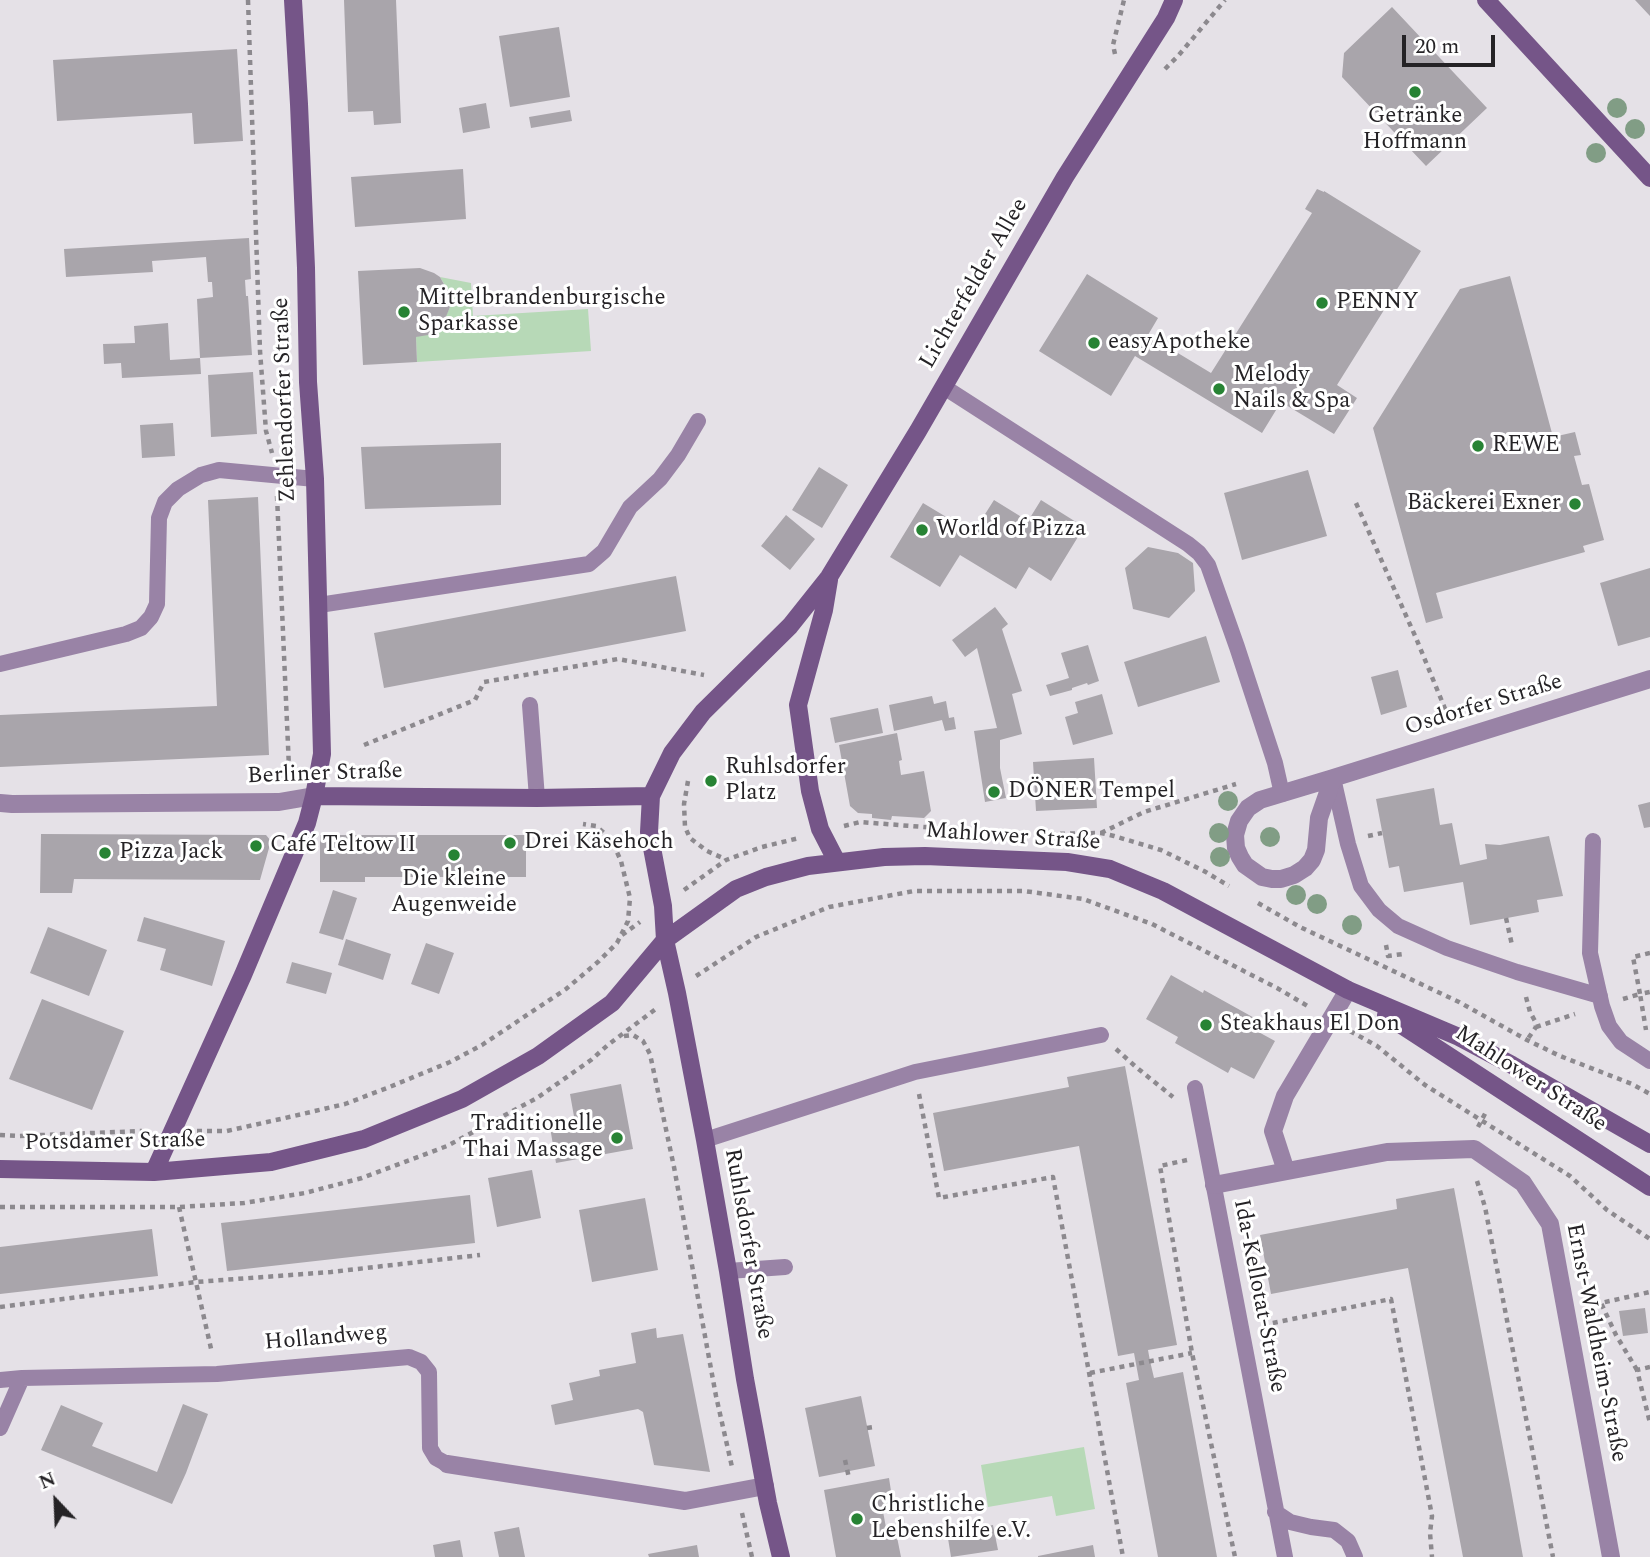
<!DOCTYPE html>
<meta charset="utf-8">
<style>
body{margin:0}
#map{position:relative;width:1650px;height:1557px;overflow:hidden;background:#e5e1e7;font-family:Spectral,serif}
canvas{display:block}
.north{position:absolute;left:21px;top:1466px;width:70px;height:70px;-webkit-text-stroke:5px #fff;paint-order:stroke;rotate:337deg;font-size:19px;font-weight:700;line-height:28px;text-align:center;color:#252326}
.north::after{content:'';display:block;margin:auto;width:24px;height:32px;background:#252326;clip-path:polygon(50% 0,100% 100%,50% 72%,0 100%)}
.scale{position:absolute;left:1402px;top:35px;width:93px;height:32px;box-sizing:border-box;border:4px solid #252326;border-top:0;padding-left:9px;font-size:21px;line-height:24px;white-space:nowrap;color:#252326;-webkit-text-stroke:5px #fff;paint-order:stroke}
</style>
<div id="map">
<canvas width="1650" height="1557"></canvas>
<div class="north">N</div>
<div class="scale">20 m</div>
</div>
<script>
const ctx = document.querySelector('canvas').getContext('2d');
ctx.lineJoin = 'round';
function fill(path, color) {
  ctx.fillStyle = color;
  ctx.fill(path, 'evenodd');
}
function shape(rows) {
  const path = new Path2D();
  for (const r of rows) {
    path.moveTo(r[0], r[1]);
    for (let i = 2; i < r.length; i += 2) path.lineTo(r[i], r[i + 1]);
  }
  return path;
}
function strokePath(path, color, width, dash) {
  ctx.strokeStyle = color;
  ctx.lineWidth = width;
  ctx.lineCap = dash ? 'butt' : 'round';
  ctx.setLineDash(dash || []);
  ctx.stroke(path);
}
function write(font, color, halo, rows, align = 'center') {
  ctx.font = font + ' Spectral,serif';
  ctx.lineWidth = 6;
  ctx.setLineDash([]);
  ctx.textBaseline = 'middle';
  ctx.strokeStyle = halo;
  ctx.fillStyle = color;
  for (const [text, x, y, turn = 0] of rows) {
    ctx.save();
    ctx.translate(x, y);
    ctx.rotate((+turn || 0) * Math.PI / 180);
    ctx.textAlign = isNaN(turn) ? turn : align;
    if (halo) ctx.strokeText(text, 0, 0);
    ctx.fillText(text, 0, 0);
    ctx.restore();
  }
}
fill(shape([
 [440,277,471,283,473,316,588,309,591,351,417,362,416,337,442,324,450,307,449,292],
 [1084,1447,1095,1509,1056,1516,1052,1496,988,1507,981,1465]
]), '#b7d9b7');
fill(shape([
 [344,0,396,0,401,123,374,125,373,111,348,112],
 [1635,0,1650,0,1650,16],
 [1392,7,1487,108,1426,166,1342,77,1344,53],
 [559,27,570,97,510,107,499,36],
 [237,49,243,141,194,144,192,113,57,121,53,60],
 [486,103,490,128,463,133,459,108],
 [570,110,572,121,531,128,529,117],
 [463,169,466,219,355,227,351,177],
 [1317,189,1324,192,1324,191,1421,251,1337,385,1357,398,1334,434,1281,402,1262,433,1135,356,1111,396,1039,351,1087,274,1158,318,1148,335,1211,373,1312,213,1305,209],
 [249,238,251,279,245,280,246,296,248,296,252,355,200,358,197,299,213,297,212,282,208,282,206,257,152,261,153,272,66,277,64,249],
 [420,268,434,273,440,277,449,293,450,307,443,324,436,331,428,335,416,337,417,362,363,365,358,271],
 [1510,276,1553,437,1575,432,1581,455,1574,456,1582,485,1589,484,1604,540,1583,546,1585,552,1436,593,1443,618,1426,623,1373,428,1460,289],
 [168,323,170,360,200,358,201,374,122,378,121,363,104,364,103,344,135,343,134,326],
 [253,372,257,434,211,437,208,375],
 [173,423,175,456,142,458,140,425],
 [501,443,501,505,365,509,361,447],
 [819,467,848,485,822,528,792,510],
 [1308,470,1327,536,1242,560,1224,493],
 [258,497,269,755,0,767,0,715,217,706,208,500],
 [994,500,1028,521,1041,500,1084,527,1051,581,1029,567,1016,589,960,555,940,587,890,557,923,503,973,533],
 [786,515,815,539,790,570,761,546],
 [1148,547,1178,553,1193,563,1195,591,1169,618,1133,609,1125,568],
 [1650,568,1650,637,1618,646,1600,583],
 [676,576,686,631,384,688,374,633],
 [995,607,1008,624,1002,629,1022,691,1012,694,1022,734,1000,740,1000,768,1006,798,985,802,974,731,997,728,977,648,965,657,952,640],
 [1206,636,1220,682,1138,707,1124,662],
 [1088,645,1099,681,1088,685,1087,683,1072,688,1072,690,1050,696,1046,685,1069,678,1061,653],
 [1398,670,1407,707,1381,715,1371,677],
 [1102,694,1113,734,1073,745,1065,717,1078,713,1075,702],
 [932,696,934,704,946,701,949,718,954,717,956,729,945,731,942,720,894,731,889,705],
 [878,708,883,733,835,743,830,718],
 [897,733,902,760,899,761,901,775,924,771,931,811,924,818,892,816,891,820,872,818,872,814,858,813,850,806,839,745],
 [1094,758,1097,808,1036,811,1033,762],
 [1434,788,1440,825,1452,823,1460,865,1487,859,1485,844,1500,845,1549,836,1563,896,1537,900,1539,912,1470,925,1463,882,1404,892,1399,866,1389,868,1376,799],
 [1650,802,1650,827,1644,828,1638,805],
 [41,834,266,835,271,841,260,880,74,879,72,893,40,893],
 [320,835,526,835,526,877,365,877,365,882,320,882],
 [333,890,357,898,343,940,319,933],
 [144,917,225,941,212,986,160,970,166,949,137,941],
 [48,927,107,950,89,996,30,973],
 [346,939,391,954,383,980,338,965],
 [426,943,454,953,439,994,411,984],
 [292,962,332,973,326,994,286,983],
 [1171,975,1203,993,1204,990,1258,1020,1253,1029,1275,1041,1254,1079,1231,1067,1228,1073,1175,1043,1178,1037,1146,1019],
 [42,999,124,1031,92,1110,9,1079],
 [1125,1066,1177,1345,1148,1350,1150,1361,1154,1378,1183,1372,1217,1557,1158,1557,1126,1383,1139,1380,1134,1353,1118,1356,1079,1146,944,1171,933,1113,1069,1087,1067,1077],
 [621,1084,633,1149,556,1163,550,1127,575,1122,570,1094],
 [532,1170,541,1218,497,1227,488,1178],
 [1454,1188,1511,1490,1523,1557,1463,1557,1408,1268,1271,1294,1260,1235,1397,1209,1396,1199],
 [470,1195,475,1243,227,1271,221,1223],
 [645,1198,658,1270,592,1282,579,1210],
 [152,1229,158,1276,0,1294,0,1247],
 [1645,1308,1648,1333,1623,1336,1619,1311],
 [656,1328,657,1338,683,1334,710,1472,654,1465,643,1412,638,1409,555,1425,551,1405,573,1400,569,1383,600,1376,599,1370,636,1363,631,1333],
 [861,1396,875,1466,819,1477,805,1408],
 [183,1404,208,1414,186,1473,172,1504,41,1450,61,1405,103,1423,92,1446,157,1472],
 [889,1478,893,1504,882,1506,887,1533,896,1532,901,1557,836,1557,824,1490],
 [962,1524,962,1530,993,1525,998,1550,951,1557,946,1526],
 [519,1527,525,1557,499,1557,494,1532],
 [460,1540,463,1557,435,1557,433,1545],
 [697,1545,699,1557,649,1557,648,1554],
 [1093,1545,1095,1557,1038,1557,1038,1556]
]), '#a9a5ab');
strokePath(shape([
 [248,0,260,351,266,431,272,453],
 [1115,54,1113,45,1124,0],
 [1165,69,1178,56,1225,0],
 [277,496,289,768,292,777],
 [1356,503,1416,638,1448,716],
 [364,745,475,700,484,682,618,659,704,675],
 [688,781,684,804,685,827,690,838,707,851,725,859],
 [844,826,860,822,975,831],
 [1101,833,1144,812,1236,784],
 [1050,834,1101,833,1114,836,1161,850,1204,871,1229,886],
 [1368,836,1382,833],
 [684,890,726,860,762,847,799,838],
 [1258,903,1300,927,1459,1002,1527,1040,1560,1056,1632,1084,1650,1094],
 [1506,918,1512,945],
 [622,935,640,922],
 [1386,945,1388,956,1403,954],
 [1650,953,1633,957,1640,994,1650,992],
 [696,976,756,937,829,907,914,891,1024,891,1083,899,1152,924,1277,988,1311,1008],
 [1526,997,1530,1012,1535,1021,1536,1027,1527,1040],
 [1623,999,1640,994,1646,1030],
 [1536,1027,1575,1014],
 [1350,1031,1377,1046,1425,1085,1570,1176,1607,1210,1650,1239],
 [624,1036,633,1035,643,1041,650,1054,674,1167,716,1396,732,1467],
 [1116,1049,1136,1067,1173,1097],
 [919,1094,939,1198,1053,1177,1123,1557],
 [1478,1127,1487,1110],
 [197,1131,227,1131,285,1118,345,1104,387,1088,450,1062,482,1045,566,989,599,961,617,943,628,921,630,898,621,861,611,839,596,826,583,824],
 [0,1135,18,1136,142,1131],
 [1187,1160,1160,1166,1192,1353,1235,1557],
 [1477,1181,1485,1207,1553,1557],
 [0,1207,179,1207,244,1203,305,1193,362,1178,447,1146,537,1098,591,1060,609,1044,657,1008],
 [179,1207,212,1353],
 [0,1307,196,1282,331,1272,480,1255],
 [1263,1325,1391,1299,1432,1516,1430,1533,1432,1557],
 [1650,1367,1637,1370,1650,1423],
 [1637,1370,1616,1335,1601,1303,1650,1292],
 [1090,1373,1192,1353],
 [867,1428,874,1427],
 [845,1460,849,1478],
 [742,1513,752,1557]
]), '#8c898e', 4.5, [5, 5]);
strokePath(shape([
 [944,387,1188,544,1199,553,1208,565,1237,647,1275,763,1282,794],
 [319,605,589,564,604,551,630,507,660,479,678,455,698,421],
 [0,664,126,634,141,628,151,617,157,604,159,518,165,502,178,489,201,475,219,470,315,479],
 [530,705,537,798],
 [1333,778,1348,844,1361,886,1379,910,1398,926,1447,948,1517,972,1600,996],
 [1593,841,1590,953,1602,1006,1609,1026,1621,1042,1650,1061],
 [1195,1088,1285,1557],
 [705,1140,915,1072,1101,1035],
 [728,1271,785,1267],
 [0,1380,22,1378],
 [0,1428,22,1378,217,1374,409,1357,421,1362,429,1372,430,1448,436,1458,447,1464],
 [1275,1512,1290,1522,1311,1527,1334,1530,1348,1541,1355,1557]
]), '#9983a6', 16);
strokePath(shape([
 [1333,778,1650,679],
 [1333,778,1319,818,1316,850,1312,860,1305,868,1294,875,1281,879,1272,879,1262,877,1245,865,1240,857,1236,848,1235,835,1239,821,1248,808,1260,800,1333,778],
 [0,803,12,804,279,802,314,796],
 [1286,1171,1273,1131,1285,1096,1348,990],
 [1214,1185,1387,1152,1474,1149,1523,1183,1550,1224,1611,1557],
 [447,1464,685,1501,765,1486]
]), '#9983a6', 18);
strokePath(shape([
 [1486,0,1650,178],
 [829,580,824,610,798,705,810,791,820,829,837,862],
 [314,796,537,798,651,796],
 [1386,1015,1650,1187],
 [0,1169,154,1172,271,1162,364,1139,462,1099,538,1056,612,1003,665,940,736,889,766,877,808,866,884,857,925,856,1067,862,1110,869,1163,891,1348,990,1459,1037,1512,1065,1650,1144],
 [154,1172,243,975,307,823,314,796,322,754,315,479,308,382,306,268,299,104,293,0],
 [781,1557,768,1503,745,1379,728,1271,705,1140,677,993,665,940,663,906,649,832,651,796,672,753,703,712,790,626,829,577,918,431,1065,177,1166,18,1174,0]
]), '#755588', 18);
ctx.fillStyle = '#819d85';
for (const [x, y] of [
 [1617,108],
 [1635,129],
 [1596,153],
 [1228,801],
 [1219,833],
 [1270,837],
 [1220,857],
 [1296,895],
 [1317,904],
 [1352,925]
]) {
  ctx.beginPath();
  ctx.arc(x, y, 10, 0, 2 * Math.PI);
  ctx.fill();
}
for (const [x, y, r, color] of [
 [1415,92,7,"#278334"],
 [1322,303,7,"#278334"],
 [404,312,7,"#278334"],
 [1094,343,7,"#278334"],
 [1219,389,7,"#278334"],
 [1478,446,7,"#278334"],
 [1575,504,7,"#278334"],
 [922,530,7,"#278334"],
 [711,781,7,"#278334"],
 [994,792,7,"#278334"],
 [510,843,7,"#278334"],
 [256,846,7,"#278334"],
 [105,853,7,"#278334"],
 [454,855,7,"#278334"],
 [1206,1025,7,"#278334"],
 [617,1138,7,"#278334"],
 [857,1519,7,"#278334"]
]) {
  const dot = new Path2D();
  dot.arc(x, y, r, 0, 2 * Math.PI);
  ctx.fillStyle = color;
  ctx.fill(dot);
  strokePath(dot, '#fff', 2.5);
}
write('23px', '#252326', '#fff', [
 ["Getränke",1415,117,"center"],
 ["Hoffmann",1415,143,"center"],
 ["Mittelbrandenburgische",418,299],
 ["Sparkasse",418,325],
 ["PENNY",1336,303],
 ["easyApotheke",1108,343],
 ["Melody",1233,376],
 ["Nails & Spa",1233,402],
 ["REWE",1492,446],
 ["Bäckerei Exner",1561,504,"right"],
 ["World of Pizza",936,530],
 ["Ruhlsdorfer",725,768],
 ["Platz",725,794],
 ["DÖNER Tempel",1008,792],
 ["Drei Käsehoch",524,843],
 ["Café Teltow II",270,846],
 ["Pizza Jack",119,853],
 ["Die kleine",454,880,"center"],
 ["Augenweide",454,906,"center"],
 ["Steakhaus El Don",1220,1025],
 ["Traditionelle",603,1125,"right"],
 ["Thai Massage",603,1151,"right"],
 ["Christliche",871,1506],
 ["Lebenshilfe e.V.",871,1532]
], 'left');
write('23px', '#252326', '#fff', [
 ["Lichterfelder Allee",975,284,-60],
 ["Zehlendorfer Straße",286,400,-92],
 ["Osdorfer Straße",1484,706,-17],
 ["Berliner Straße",325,775,-2],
 ["Mahlower Straße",1013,838,4],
 ["Mahlower Straße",1530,1080,33],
 ["Potsdamer Straße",115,1143,-1],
 ["Ruhlsdorfer Straße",747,1244,80],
 ["Ida-Kellotat-Straße",1258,1296,79],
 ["Hollandweg",326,1339,-5],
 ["Ernst-Waldheim-Straße",1595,1343,79]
]);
</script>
